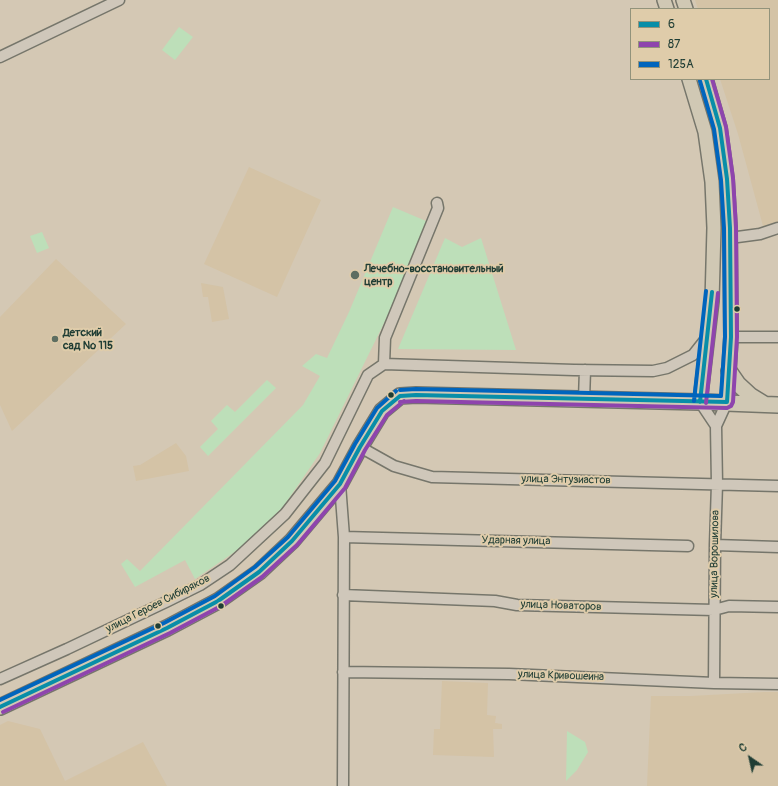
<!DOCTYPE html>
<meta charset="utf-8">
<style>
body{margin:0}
#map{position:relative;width:778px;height:786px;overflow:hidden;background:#d4c8b4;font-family:Pangolin,sans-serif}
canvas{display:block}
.legend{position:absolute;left:630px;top:8px;width:140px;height:72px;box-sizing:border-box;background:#dfccaa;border:1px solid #92937b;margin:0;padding:5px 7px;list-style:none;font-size:12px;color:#1f3d34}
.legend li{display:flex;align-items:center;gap:8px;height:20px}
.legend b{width:20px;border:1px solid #92937b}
.north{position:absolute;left:730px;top:738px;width:40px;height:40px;-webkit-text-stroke:3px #dfccaa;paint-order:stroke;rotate:326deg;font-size:11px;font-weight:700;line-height:16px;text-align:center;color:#1f3d34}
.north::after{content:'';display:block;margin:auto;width:14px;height:18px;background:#1f3d34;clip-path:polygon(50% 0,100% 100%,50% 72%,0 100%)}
</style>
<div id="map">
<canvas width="778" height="786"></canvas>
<ul class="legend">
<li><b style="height:5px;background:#088ea8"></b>6</li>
<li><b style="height:5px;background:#8e44ad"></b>87</li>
<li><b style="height:5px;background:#0065bd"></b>125А</li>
</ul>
<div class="north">С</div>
</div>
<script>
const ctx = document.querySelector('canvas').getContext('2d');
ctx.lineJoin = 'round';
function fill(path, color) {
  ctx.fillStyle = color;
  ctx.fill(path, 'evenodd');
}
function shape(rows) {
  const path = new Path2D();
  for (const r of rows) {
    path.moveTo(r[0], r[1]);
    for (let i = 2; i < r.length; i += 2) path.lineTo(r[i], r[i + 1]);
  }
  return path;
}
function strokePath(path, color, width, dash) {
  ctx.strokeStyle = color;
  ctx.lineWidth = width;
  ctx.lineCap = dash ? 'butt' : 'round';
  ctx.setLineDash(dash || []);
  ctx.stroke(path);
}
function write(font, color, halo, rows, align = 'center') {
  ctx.font = font + ' Pangolin,sans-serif';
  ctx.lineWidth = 4;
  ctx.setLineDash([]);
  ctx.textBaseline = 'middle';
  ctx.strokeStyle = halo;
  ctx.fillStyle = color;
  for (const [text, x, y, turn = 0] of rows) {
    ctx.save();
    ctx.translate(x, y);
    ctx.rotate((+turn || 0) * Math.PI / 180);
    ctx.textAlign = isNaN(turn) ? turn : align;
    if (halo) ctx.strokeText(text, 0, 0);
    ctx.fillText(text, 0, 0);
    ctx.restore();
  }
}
fill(shape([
 [695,0,778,0,778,222,763,226,738,134,720,79,769,79,769,9,698,9],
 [249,167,321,200,277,297,204,264],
 [56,259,126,324,12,431,0,405,0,317],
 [201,283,223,287,229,319,212,322,208,297,203,297],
 [176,443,186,456,189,471,136,481,133,466,140,465],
 [442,681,488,683,487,715,496,716,495,723,502,724,502,729,493,729,494,757,433,755,434,729,440,729],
 [764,692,778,692,778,786,647,786,651,696,691,696],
 [8,721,40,729,65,781,143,742,167,786,0,786,0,725]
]), '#d4c3a6');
fill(shape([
 [179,27,193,37,175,60,162,50],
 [393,207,426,221,427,228,391,309,320,453,283,507,239,549,195,579,185,560,135,587,121,564,127,559,140,571,303,405,320,376,302,366,316,354,327,358,349,312],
 [42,232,49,248,37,253,30,236],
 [445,238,462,247,481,238,516,350,398,349],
 [267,380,276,388,208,456,200,447,218,429,211,421,227,405,235,412],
 [567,731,585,742,588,752,577,770,566,781]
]), '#bddfb9');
const minor = shape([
 [0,57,119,0],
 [730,238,760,234,778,228],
 [731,337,778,337],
 [384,364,574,370,653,371,667,368,693,355,708,336],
 [384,364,385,338,438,208,437,203],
 [584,399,585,370],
 [700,402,716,426],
 [360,447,394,466,432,477,778,486],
 [340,484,344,537,343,786],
 [344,537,688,546],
 [715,545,778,547],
 [343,595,495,601,517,605,714,610,729,606,778,607],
 [343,672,509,674,714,683,778,684],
 [0,679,67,649,168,601,200,585,230,565,285,514,325,463,368,375,384,364],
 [714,683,715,545,717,484,716,426,727,402]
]);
const major = shape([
 [664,0,667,9],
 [683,0,686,9],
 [689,79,705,132,712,182,714,228,712,301,700,402],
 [706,79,720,128,727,179,730,228,731,337,727,402]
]);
const highway = shape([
 [729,371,738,384,751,396,764,404],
 [0,707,167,628,218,601,259,572,292,541,340,484,360,447,382,411,400,396,416,395,700,402,778,405]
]);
strokePath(minor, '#76766b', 13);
strokePath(major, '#76766b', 16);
strokePath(highway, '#76766b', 18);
strokePath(minor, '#cfc7ba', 10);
strokePath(major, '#d0c8b4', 13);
strokePath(highway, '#d0c8b4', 15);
strokePath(shape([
 [400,396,416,395,727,402,731,337,730,228,727,179,720,128,706,79],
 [700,402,712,292],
 [0,707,167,628,218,601,259,572,292,541,340,484,360,447,382,411,400,396]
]), '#088ea8', 4);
strokePath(shape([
 [400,402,416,401,727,408,731,406,733,402,737,337,736,228,733,178,726,127,712,79],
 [706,403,718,293],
 [3,712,170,633,221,606,262,577,297,545,345,488,365,450,387,415,404,401]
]), '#8e44ad', 4);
strokePath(shape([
 [400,390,416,389,721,396,725,337,724,228,721,180,714,129,700,81],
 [694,401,706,291],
 [0,700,164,623,215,596,255,567,288,537,335,481,355,444,377,408,396,391]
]), '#0065bd', 4);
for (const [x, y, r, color] of [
 [355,275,5,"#5e6e61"],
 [737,309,3.5,"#1f3d34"],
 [55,339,4,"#5e6e61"],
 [391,395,3.5,"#1f3d34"],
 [221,606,3.5,"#1f3d34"],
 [158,626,3.5,"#1f3d34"]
]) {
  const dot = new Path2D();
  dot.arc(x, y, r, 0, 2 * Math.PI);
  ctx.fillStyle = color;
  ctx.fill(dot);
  strokePath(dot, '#dfccaa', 1.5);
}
write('bold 11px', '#1f3d34', '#dfccaa', [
 ["Лечебно-восстановительный",364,269],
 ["центр",364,282],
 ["Детский",63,333],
 ["сад № 115",63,346]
], 'left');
write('11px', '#1f3d34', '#dfccaa', [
 ["улица Энтузиастов",566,480,1],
 ["Ударная улица",516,541,1],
 ["улица Ворошилова",715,554,-89],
 ["улица Героев Сибиряков",158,604,-27],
 ["улица Новаторов",561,606,2],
 ["улица Кривошеина",561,676,2]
]);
</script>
